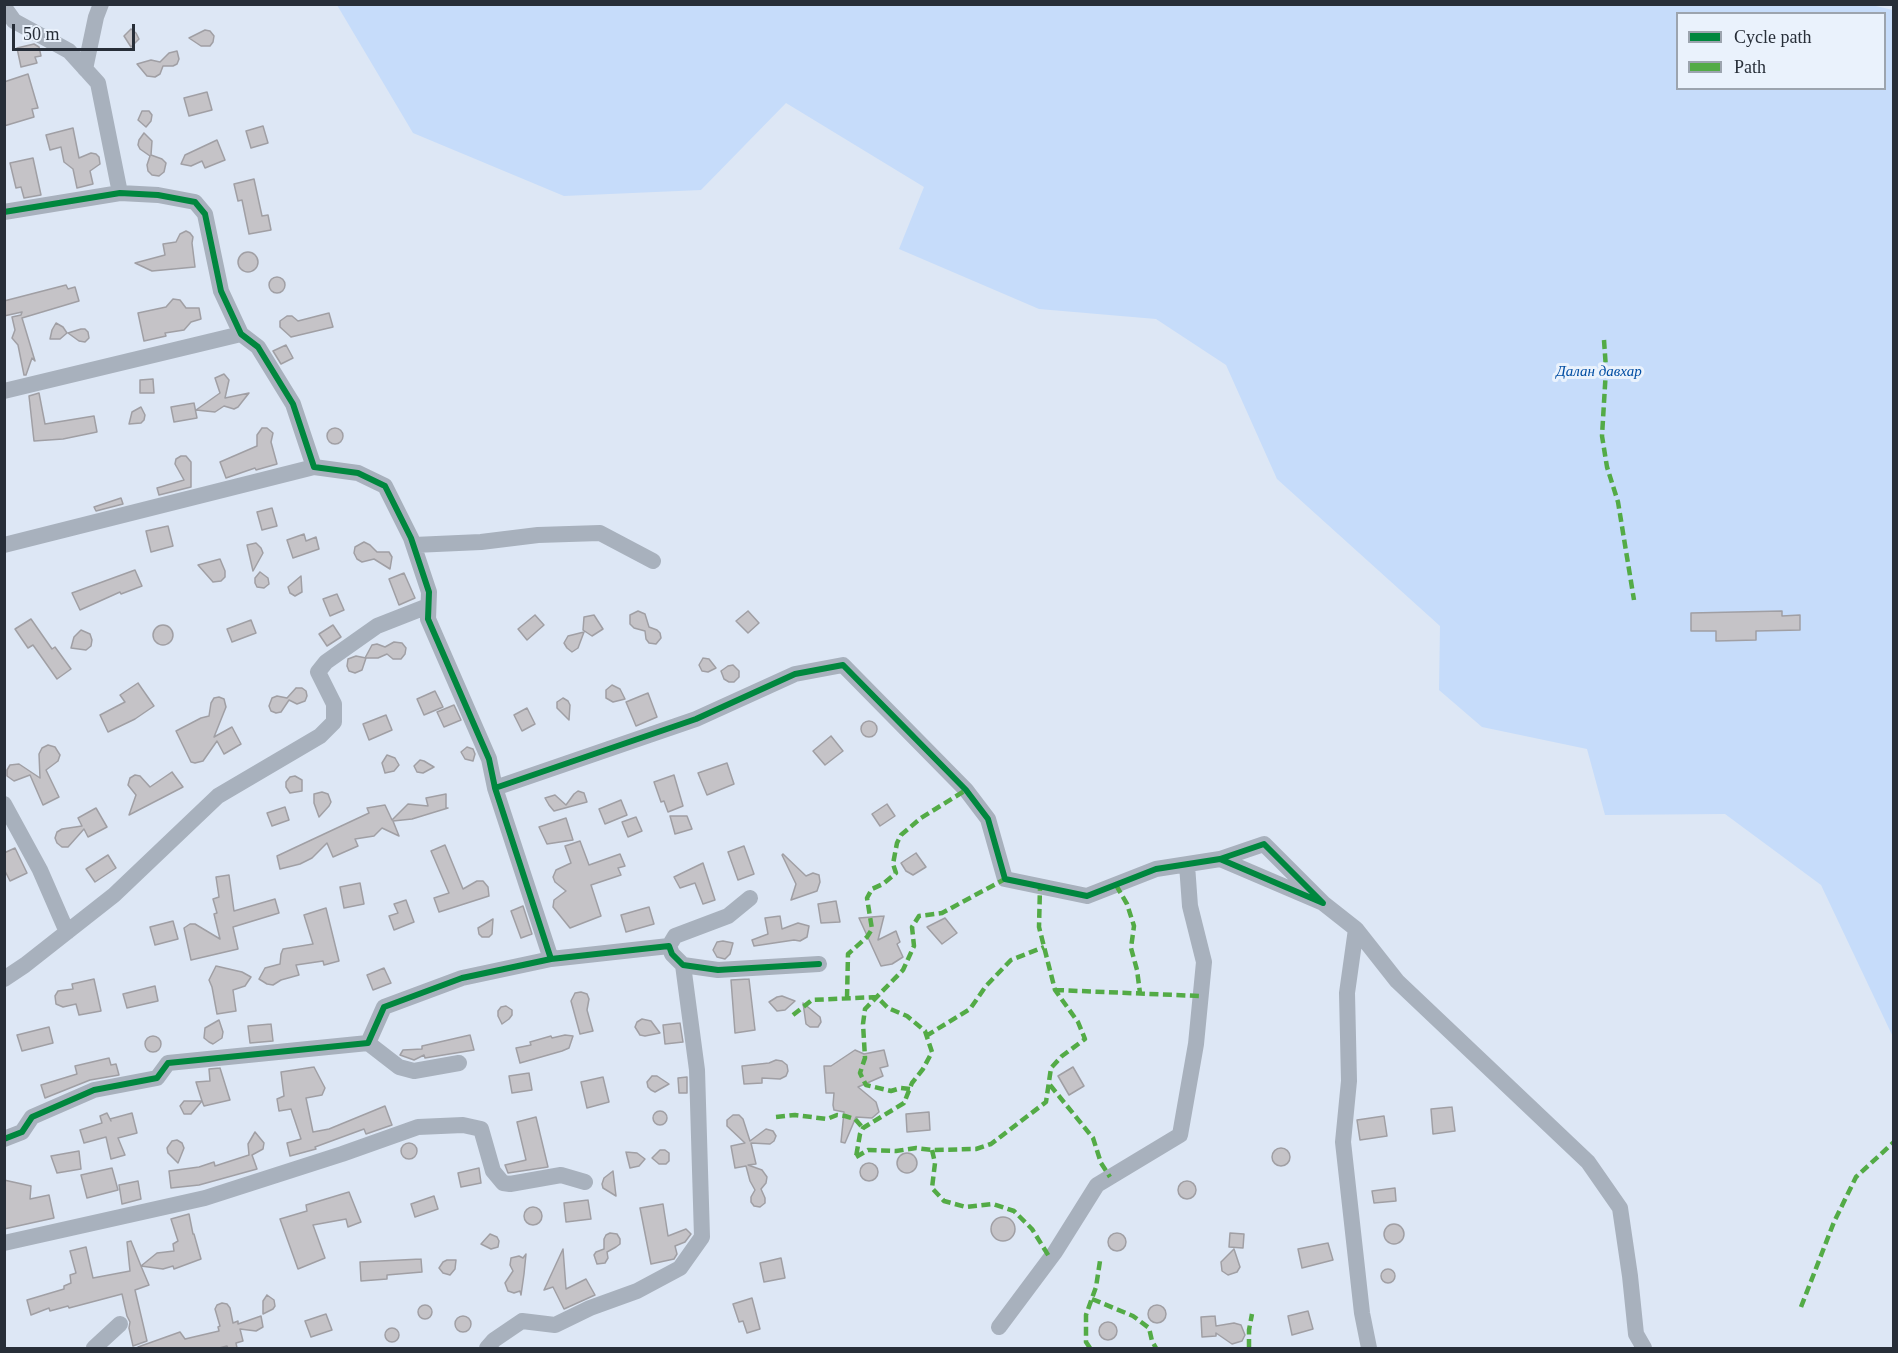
<!DOCTYPE html>
<meta charset="utf-8">
<style>
body{margin:0}
#map{position:relative;width:1898px;height:1353px;overflow:hidden;background:#dde7f5;font-family:"Times New Roman",serif}
canvas{display:block}
.frame{position:absolute;inset:0;border:6px solid #272e38;pointer-events:none}
.legend{position:absolute;left:1676px;top:12px;width:210px;height:78px;box-sizing:border-box;background:#eaf2fc;border:2px solid #9ca4ae;margin:0;padding:8px 10px;list-style:none;font-size:18px;color:#272e38}
.legend li{display:flex;align-items:center;gap:12px;height:30px}
.legend b{width:30px;border:2px solid #9ca4ae}
.scale{position:absolute;left:12px;top:24px;width:123px;height:27px;box-sizing:border-box;border:3px solid #272e38;border-top:0;padding-left:8px;font-size:18px;line-height:21px;white-space:nowrap;color:#272e38;-webkit-text-stroke:4px #eaf2fc;paint-order:stroke}
</style>
<div id="map">
<canvas width="1898" height="1353"></canvas>
<div class="frame"></div>
<ul class="legend">
<li><b style="height:8px;background:#00873e"></b>Cycle path</li>
<li><b style="height:8px;background:#53ab46"></b>Path</li>
</ul>
<div class="scale">50 m</div>
</div>
<script>
const ctx = document.querySelector('canvas').getContext('2d');
ctx.lineJoin = 'round';
function fill(path, color) {
  ctx.fillStyle = color;
  ctx.fill(path, 'evenodd');
}
function shape(rows) {
  const path = new Path2D();
  for (const r of rows) {
    if (r.length === 3) {
      path.moveTo(r[0] + r[2], r[1]);
      path.arc(r[0], r[1], r[2], 0, 2 * Math.PI);
      continue;
    }
    path.moveTo(r[0], r[1]);
    for (let i = 2; i < r.length; i += 2) path.lineTo(r[i], r[i + 1]);
  }
  return path;
}
function strokePath(path, color, width, dash) {
  ctx.strokeStyle = color;
  ctx.lineWidth = width;
  ctx.lineCap = dash ? 'butt' : 'round';
  ctx.setLineDash(dash || []);
  ctx.stroke(path);
}
function write(font, color, halo, rows, align = 'center') {
  ctx.font = font + ' "Times New Roman",serif';
  ctx.lineWidth = 6;
  ctx.setLineDash([]);
  ctx.textBaseline = 'middle';
  ctx.strokeStyle = halo;
  ctx.fillStyle = color;
  for (const [text, x, y, turn = 0] of rows) {
    ctx.save();
    ctx.translate(x, y);
    ctx.rotate((+turn || 0) * Math.PI / 180);
    ctx.textAlign = isNaN(turn) ? turn : align;
    if (halo) ctx.strokeText(text, 0, 0);
    ctx.fillText(text, 0, 0);
    ctx.restore();
  }
}
fill(shape([
 [1867,4,1893,10,1893,1037,1821,885,1725,814,1605,815,1587,749,1482,727,1439,690,1440,626,1277,479,1226,365,1156,319,1039,309,899,249,924,187,786,103,701,190,564,196,413,133,337,5],
 [1678,14,1884,14,1884,88,1678,88]
]), '#c6dcfa');
const building = shape([
 [131,29,136,33,139,39,131,47,124,36,131,29],
 [205,30,210,31,214,36,213,42,210,46,201,46,189,38,205,30],
 [34,44,39,47,41,56,35,57,37,63,21,67,17,48,34,44],
 [177,51,179,59,177,64,173,66,163,66,160,74,155,77,147,76,137,64,151,60,160,62,169,53,177,51],
 [28,74,38,108,32,109,34,117,4,126,4,82,28,74],
 [207,92,212,110,189,116,184,98,207,92],
 [142,111,149,111,152,115,151,121,146,127,138,120,142,111],
 [263,126,268,143,251,148,246,131,263,126],
 [73,128,79,158,91,153,96,154,99,157,100,164,90,171,93,184,77,188,73,169,64,162,61,147,50,150,46,135,73,128],
 [144,133,152,141,151,155,162,159,166,163,164,172,159,176,152,175,148,171,147,165,150,156,140,149,138,145,139,140,144,133],
 [217,140,225,160,205,168,202,161,191,166,181,164,185,155,217,140],
 [33,158,41,195,24,198,21,187,16,188,10,163,33,158],
 [254,179,262,216,268,215,271,230,249,234,242,200,238,201,234,184,254,179],
 [186,231,190,233,193,237,192,243,195,267,152,271,135,263,165,255,163,244,176,242,180,234,186,231],
 [248,262,10],
 [277,285,8],
 [66,285,68,289,75,287,79,301,22,318,35,361,32,358,26,375,24,375,18,345,12,338,15,330,12,317,21,315,22,312,4,316,4,301,66,285],
 [173,299,180,300,186,308,199,308,201,319,191,322,184,330,165,333,166,336,144,341,138,313,166,307,173,299],
 [329,313,333,327,291,337,280,327,280,321,287,316,292,316,298,321,329,313],
 [56,323,63,327,67,333,60,339,50,339,52,330,56,323],
 [81,329,85,329,88,332,89,338,85,342,79,341,68,333,81,329],
 [286,345,293,358,281,364,273,351,286,345],
 [224,374,229,380,225,398,249,393,238,407,234,409,224,406,215,412,196,410,220,393,215,378,224,374],
 [153,379,154,393,140,393,140,380,153,379],
 [39,393,45,424,94,416,97,432,63,439,34,441,29,396,39,393],
 [194,403,197,418,174,422,171,407,194,403],
 [141,407,145,415,144,420,141,423,129,424,132,412,141,407],
 [335,436,8],
 [262,428,267,428,273,433,271,442,277,464,256,470,255,468,226,478,220,462,257,446,257,435,262,428],
 [181,456,186,456,191,462,191,487,159,495,157,488,184,480,175,464,176,459,181,456],
 [121,498,123,504,96,511,94,507,121,498],
 [272,508,277,526,262,530,257,512,272,508],
 [168,526,173,546,151,552,146,531,168,526],
 [304,534,306,541,316,537,319,549,293,558,287,540,304,534],
 [364,542,370,545,377,552,389,552,392,557,390,569,374,559,362,562,357,559,354,553,355,547,364,542],
 [256,543,261,548,263,553,253,571,247,545,256,543],
 [220,559,225,571,225,577,221,581,213,582,198,565,220,559],
 [135,570,142,586,121,594,120,592,80,610,72,593,135,570],
 [260,572,268,578,269,584,264,588,257,587,255,583,255,578,260,572],
 [404,573,415,598,399,605,389,579,404,573],
 [301,576,302,592,295,596,290,593,288,587,301,576],
 [337,594,344,610,330,616,323,599,337,594],
 [638,611,645,614,649,627,657,630,660,633,661,638,656,644,649,643,646,639,645,631,634,628,630,624,630,615,638,611],
 [748,611,759,623,748,633,736,621,748,611],
 [1782,611,1782,616,1800,615,1800,630,1756,631,1756,640,1716,641,1716,631,1691,631,1691,613,1782,611],
 [535,615,544,625,527,640,518,629,535,615],
 [594,615,603,629,592,636,583,630,584,617,594,615],
 [31,619,52,649,55,647,71,669,57,679,33,645,28,648,15,629,31,619],
 [251,620,256,633,232,642,227,629,251,620],
 [333,625,341,637,327,646,319,634,333,625],
 [163,635,10],
 [81,630,90,634,92,640,91,646,86,650,71,648,74,637,81,630],
 [584,632,578,648,572,652,567,648,564,643,568,636,584,632],
 [394,642,402,643,406,648,405,654,401,659,393,659,387,654,378,658,365,658,372,645,377,644,385,647,394,642],
 [356,656,366,658,362,670,355,673,349,671,347,666,348,659,356,656],
 [703,658,709,659,716,668,708,672,702,671,699,665,703,658],
 [733,665,739,671,739,677,734,682,729,682,724,679,721,671,728,666,733,665],
 [138,683,154,706,135,719,108,732,100,715,125,702,120,695,138,683],
 [612,685,620,689,625,699,613,702,606,698,606,690,612,685],
 [296,688,302,688,306,691,307,696,305,701,297,704,289,700,281,712,276,713,271,711,269,706,272,698,277,696,287,698,296,688],
 [435,691,443,707,424,715,417,699,435,691],
 [648,693,657,717,636,726,626,702,648,693],
 [219,697,224,699,226,707,214,737,232,727,241,744,224,754,217,741,203,761,195,763,191,762,176,731,201,718,209,716,211,703,214,698,219,697],
 [563,698,568,701,570,705,569,720,557,708,557,702,563,698],
 [454,705,461,720,444,727,437,712,454,705],
 [527,708,535,724,522,731,514,715,527,708],
 [386,715,392,730,369,740,363,724,386,715],
 [869,729,8],
 [831,736,843,751,825,765,813,751,831,736],
 [48,745,55,747,60,755,58,761,46,770,59,797,43,805,30,775,14,781,7,776,7,770,10,765,19,764,40,778,39,754,42,748,48,745],
 [467,747,473,749,475,754,473,761,465,759,461,752,467,747],
 [387,755,395,758,399,765,394,771,385,773,382,763,387,755],
 [420,760,424,761,434,767,423,773,417,772,414,766,420,760],
 [727,763,734,784,707,795,698,773,727,763],
 [172,772,183,787,129,815,136,795,128,785,130,778,135,775,140,776,150,787,172,772],
 [674,775,683,806,668,812,664,801,661,802,654,782,674,775],
 [295,776,302,780,302,791,290,793,286,787,286,782,290,777,295,776],
 [578,791,584,793,587,802,554,811,549,805,545,798,555,795,566,805,574,794,578,791],
 [322,792,328,794,331,802,329,806,319,817,314,803,314,794,322,792],
 [446,794,446,808,448,808,412,819,393,821,399,836,382,828,374,836,355,839,358,846,333,857,327,843,312,858,300,864,280,869,277,856,369,813,367,808,385,805,392,820,408,804,428,806,426,798,446,794],
 [621,800,627,815,605,824,599,809,621,800],
 [887,804,895,816,880,826,872,814,887,804],
 [285,807,289,820,272,826,267,813,285,807],
 [96,808,107,827,88,837,84,829,68,847,62,847,57,843,55,838,57,832,62,829,82,826,78,818,96,808],
 [670,816,687,816,692,829,675,834,670,816],
 [636,817,642,831,628,837,622,822,636,817],
 [566,818,573,840,547,844,539,827,566,818],
 [580,841,589,865,620,854,625,866,618,868,621,875,591,885,601,916,570,928,553,907,554,900,566,891,555,882,553,877,556,870,571,863,565,846,580,841],
 [445,845,463,889,477,881,483,881,488,887,489,896,439,912,434,898,449,893,431,851,445,845],
 [744,846,754,874,738,880,728,852,744,846],
 [15,848,27,873,10,881,4,869,4,853,15,848],
 [916,853,926,867,913,875,906,871,901,863,916,853],
 [783,854,806,876,813,873,819,875,820,882,817,891,791,900,796,884,782,855,783,854],
 [108,855,116,868,95,882,86,869,108,855],
 [703,863,715,900,703,904,695,883,680,888,674,877,703,863],
 [229,875,234,911,275,899,279,913,233,927,238,949,191,960,184,928,190,924,195,924,220,939,214,914,217,913,213,899,219,897,216,877,229,875],
 [360,883,364,904,344,908,340,887,360,883],
 [406,900,414,922,394,930,389,916,398,913,394,904,406,900],
 [836,901,840,922,821,923,818,904,836,901],
 [523,906,532,934,521,938,511,911,523,906],
 [649,907,654,924,626,932,621,915,649,907],
 [326,908,339,961,324,965,323,961,296,965,299,975,281,980,273,985,267,984,259,979,265,968,280,964,281,954,283,949,313,944,304,915,326,908],
 [780,916,782,929,798,923,809,926,807,937,800,941,794,940,754,946,752,940,768,934,765,918,780,916],
 [884,916,878,940,896,931,900,942,897,944,903,957,892,964,881,966,859,918,884,916],
 [945,918,957,933,942,944,927,927,945,918],
 [493,919,492,934,489,937,482,937,479,934,478,928,493,919],
 [173,921,178,939,155,945,150,927,173,921],
 [723,941,733,943,730,954,725,959,717,957,713,950,717,942,723,941],
 [216,966,242,972,251,977,245,986,233,990,236,1011,217,1014,212,987,209,980,216,966],
 [384,968,391,983,373,990,367,975,384,968],
 [94,979,101,1011,79,1015,76,1004,63,1007,56,1004,55,996,58,991,73,989,72,984,94,979],
 [749,979,755,1030,735,1033,731,980,749,979],
 [155,986,158,1001,127,1008,123,994,155,986],
 [581,992,587,994,589,999,587,1010,593,1031,580,1034,571,1001,575,993,581,992],
 [782,996,795,1001,785,1010,777,1011,769,1002,777,997,782,996],
 [803,1003,820,1017,821,1022,818,1027,810,1027,806,1024,803,1003],
 [506,1006,512,1010,512,1015,509,1019,502,1024,498,1016,498,1011,501,1007,506,1006],
 [642,1019,651,1021,660,1033,645,1036,640,1035,635,1027,637,1022,642,1019],
 [219,1020,223,1032,222,1038,213,1044,209,1042,204,1038,205,1028,219,1020],
 [680,1023,683,1042,665,1044,663,1025,680,1023],
 [271,1024,273,1041,250,1043,248,1026,271,1024],
 [49,1027,53,1043,22,1051,17,1035,49,1027],
 [470,1035,474,1050,425,1058,424,1055,414,1060,400,1055,403,1050,422,1049,422,1046,470,1035],
 [565,1035,573,1036,569,1048,562,1051,520,1063,516,1048,531,1045,530,1042,551,1036,552,1038,565,1035],
 [153,1044,8],
 [855,1050,864,1054,884,1050,888,1066,880,1068,883,1076,858,1087,876,1102,879,1112,872,1118,856,1117,845,1143,841,1142,844,1112,834,1110,833,1105,834,1093,826,1093,824,1066,831,1066,855,1050],
 [109,1058,111,1065,116,1064,119,1075,90,1080,45,1098,41,1085,77,1074,75,1066,109,1058],
 [776,1060,782,1061,787,1065,788,1071,786,1076,780,1079,762,1078,762,1083,744,1084,742,1066,769,1063,776,1060],
 [314,1067,325,1088,322,1095,306,1098,313,1132,329,1129,385,1106,392,1125,366,1134,364,1129,315,1147,316,1149,290,1156,287,1143,301,1139,291,1109,279,1111,277,1099,284,1096,281,1072,314,1067],
 [1073,1067,1084,1086,1069,1095,1058,1076,1073,1067],
 [220,1068,230,1100,204,1106,202,1101,191,1114,184,1114,180,1106,184,1101,202,1101,196,1082,210,1081,209,1069,220,1068],
 [529,1073,532,1090,512,1093,509,1076,529,1073],
 [652,1076,657,1076,669,1084,655,1092,651,1090,648,1087,647,1082,652,1076],
 [603,1077,609,1102,587,1108,581,1082,603,1077],
 [687,1077,687,1093,679,1093,678,1078,687,1077],
 [1452,1107,1455,1131,1433,1134,1431,1109,1452,1107],
 [660,1118,7],
 [929,1112,930,1130,907,1132,906,1114,929,1112],
 [107,1113,111,1121,110,1119,132,1113,137,1133,118,1138,125,1155,111,1159,106,1137,84,1143,80,1130,102,1123,100,1116,107,1113],
 [733,1115,739,1115,743,1119,750,1141,766,1129,773,1131,776,1136,774,1141,770,1144,751,1143,756,1164,748,1165,762,1170,767,1177,766,1183,761,1189,765,1198,765,1203,760,1207,754,1206,751,1202,751,1197,755,1190,750,1181,746,1166,735,1168,731,1146,745,1143,727,1126,727,1120,733,1115],
 [1384,1116,1387,1136,1360,1140,1357,1120,1384,1116],
 [536,1117,548,1167,508,1173,505,1165,526,1160,517,1122,536,1117],
 [255,1132,264,1143,263,1149,252,1155,257,1169,199,1185,171,1188,169,1171,199,1167,214,1162,215,1166,249,1155,248,1144,255,1132],
 [177,1140,182,1143,184,1148,178,1163,168,1153,167,1148,172,1141,177,1140],
 [409,1151,8],
 [1281,1157,9],
 [660,1150,665,1150,669,1153,669,1161,666,1164,659,1164,652,1158,660,1150],
 [79,1151,81,1169,57,1173,51,1156,79,1151],
 [626,1152,637,1153,645,1159,639,1166,630,1168,626,1152],
 [907,1163,10],
 [869,1172,9],
 [112,1168,118,1190,87,1198,81,1175,112,1168],
 [479,1168,481,1183,461,1187,458,1173,479,1168],
 [613,1171,616,1196,603,1188,602,1184,604,1178,613,1171],
 [4,1180,31,1186,30,1199,49,1195,54,1218,4,1229,4,1180],
 [1187,1190,9],
 [138,1181,141,1199,122,1204,119,1185,138,1181],
 [1395,1188,1396,1201,1374,1203,1372,1191,1395,1188],
 [349,1192,361,1222,348,1227,346,1219,313,1225,325,1258,298,1269,280,1219,307,1211,306,1205,349,1192],
 [434,1196,438,1209,415,1217,411,1204,434,1196],
 [588,1200,591,1219,566,1222,564,1203,588,1200],
 [663,1204,668,1236,686,1229,691,1234,685,1242,675,1246,677,1254,674,1259,651,1264,640,1208,663,1204],
 [533,1216,9],
 [189,1214,193,1234,194,1234,201,1259,174,1269,173,1266,163,1269,141,1266,149,1285,135,1290,147,1341,133,1346,129,1328,130,1322,127,1316,122,1294,69,1308,68,1306,50,1311,49,1308,31,1315,27,1300,64,1289,64,1286,71,1283,70,1275,76,1273,70,1251,86,1247,93,1278,130,1271,127,1242,131,1241,141,1266,157,1253,174,1251,173,1244,178,1241,171,1219,189,1214],
 [1003,1229,12],
 [1394,1234,10],
 [610,1233,617,1234,620,1239,620,1244,616,1247,607,1252,608,1258,605,1263,597,1264,594,1255,596,1252,604,1249,604,1239,606,1235,610,1233],
 [1230,1233,1244,1234,1243,1248,1229,1247,1230,1233],
 [1117,1242,9],
 [490,1234,497,1237,499,1241,498,1247,491,1249,481,1244,490,1234],
 [1328,1243,1333,1260,1302,1268,1298,1249,1328,1243],
 [563,1249,566,1289,586,1279,595,1295,564,1309,553,1287,544,1290,563,1249],
 [1234,1249,1240,1267,1237,1272,1228,1275,1222,1271,1221,1262,1234,1249],
 [526,1254,524,1274,521,1295,520,1291,514,1293,508,1291,505,1283,513,1271,510,1265,511,1258,519,1256,523,1258,526,1254],
 [781,1258,785,1278,764,1282,760,1263,781,1258],
 [421,1259,422,1272,387,1275,387,1279,361,1281,360,1262,421,1259],
 [447,1260,456,1260,455,1269,450,1275,443,1273,439,1268,443,1262,447,1260],
 [1388,1276,7],
 [267,1295,274,1300,275,1306,273,1309,263,1314,263,1301,267,1295],
 [752,1298,760,1329,747,1333,743,1321,739,1322,733,1304,752,1298],
 [222,1303,227,1304,230,1308,233,1323,238,1321,238,1324,261,1316,263,1327,256,1331,240,1329,243,1341,236,1343,237,1348,228,1348,227,1346,219,1348,139,1348,138,1347,180,1332,185,1339,219,1331,218,1327,220,1326,215,1309,217,1305,222,1303],
 [425,1312,7],
 [1157,1314,9],
 [1308,1311,1313,1329,1292,1335,1288,1316,1308,1311],
 [326,1314,332,1330,311,1337,305,1321,326,1314],
 [1215,1316,1216,1326,1234,1323,1241,1325,1245,1335,1242,1341,1232,1344,1216,1333,1216,1336,1202,1337,1201,1317,1215,1316],
 [463,1324,8],
 [1108,1331,9],
 [392,1335,7]
]);
fill(building, '#c5c3c7');
strokePath(building, '#a09fa4', 1.5);
strokePath(shape([
 [4,7,14,21,69,51,98,83,120,193],
 [85,69,96,17,101,4],
 [4,212,120,193,158,195,195,202,205,214,221,291,241,334,258,347,293,404,314,467,358,473,385,486,411,538,429,592,428,619,489,759,495,788,551,959],
 [4,391,241,334],
 [4,545,314,467],
 [414,545,481,542,538,535,600,533,653,561],
 [495,788,696,719,795,674,843,665,966,790,988,819,1005,879,1087,896,1156,869,1220,859,1323,903,1264,844,1220,859],
 [4,804,40,870,67,932],
 [1323,903,1356,929,1397,981,1588,1162,1620,1208,1630,1276,1636,1334,1644,1348],
 [1356,929,1347,993,1349,1081,1343,1142,1362,1313,1369,1348],
 [669,946,675,936,728,916,750,898],
 [4,979,25,965,114,895,218,796,320,736,334,722,334,704,318,672,326,662,377,626,428,606],
 [368,1043,399,1067,414,1071,459,1063],
 [4,1139,22,1132,32,1117,94,1090,157,1078,168,1063,368,1043,384,1007,462,978,551,959,669,946,672,954,683,965,718,970,819,964],
 [4,1243,205,1198,342,1154,418,1127,463,1125,481,1129,493,1171,503,1183,510,1184,561,1175,585,1182],
 [999,1327,1055,1252,1097,1185,1180,1135,1196,1044,1204,962,1190,906,1187,865],
 [94,1348,120,1324],
 [487,1348,494,1340,522,1321,555,1325,590,1308,637,1291,680,1268,702,1237,697,1070,683,965]
]), '#a8b1bd', 16);
strokePath(shape([
 [1604,340,1606,369,1602,436,1607,467,1618,502,1634,600],
 [1116,885,1127,904,1134,926,1131,948,1137,970,1140,993],
 [1055,990,1200,996],
 [847,998,848,954,867,937,872,929,867,898,872,889,883,884,896,873,893,864,897,843,901,835,921,818,966,790],
 [793,1015,812,1000,877,997,888,1008,907,1016,925,1031,932,1052,923,1069,912,1083,904,1103,863,1128,860,1134,856,1157],
 [926,1036,970,1009,986,986,1011,960,1044,947],
 [1050,1085,1093,1138,1101,1163,1110,1177],
 [910,1089,901,1088,891,1091,866,1085,860,1073,865,1058,863,1024,865,1009,903,970,914,946,912,927,919,916,942,913,1005,879],
 [776,1117,795,1115,827,1119,837,1115,845,1116,855,1119,863,1128],
 [932,1150,935,1163,932,1188,944,1201,966,1207,993,1204,1014,1211,1032,1229,1050,1258],
 [856,1157,868,1150,896,1151,916,1148,932,1150,976,1149,991,1144,1046,1102,1051,1068,1062,1056,1085,1039,1078,1022,1055,990,1039,927,1040,887],
 [1092,1299,1133,1316,1149,1328,1152,1341,1156,1348],
 [1801,1307,1834,1222,1856,1177,1894,1142],
 [1090,1348,1086,1342,1086,1315,1096,1287,1100,1261],
 [1249,1348,1249,1330,1252,1314]
]), '#53ab46', 4.5, [9, 4.5]);
strokePath(shape([
 [4,212,120,193,158,195,195,202,205,214,221,291,241,334,258,347,293,404,314,467,358,473,385,486,411,538,429,592,428,619,489,759,495,788,551,959],
 [495,788,696,719,795,674,843,665,966,790,988,819,1005,879,1087,896,1156,869,1220,859,1323,903,1264,844,1220,859],
 [4,1139,22,1132,32,1117,94,1090,157,1078,168,1063,368,1043,384,1007,462,978,551,959,669,946,672,954,683,965,718,970,819,964]
]), '#00873e', 6);
write('italic 15px', '#024ea3', '#eaf2fc', [
 ["Далан давхар",1599,372]
]);
</script>
